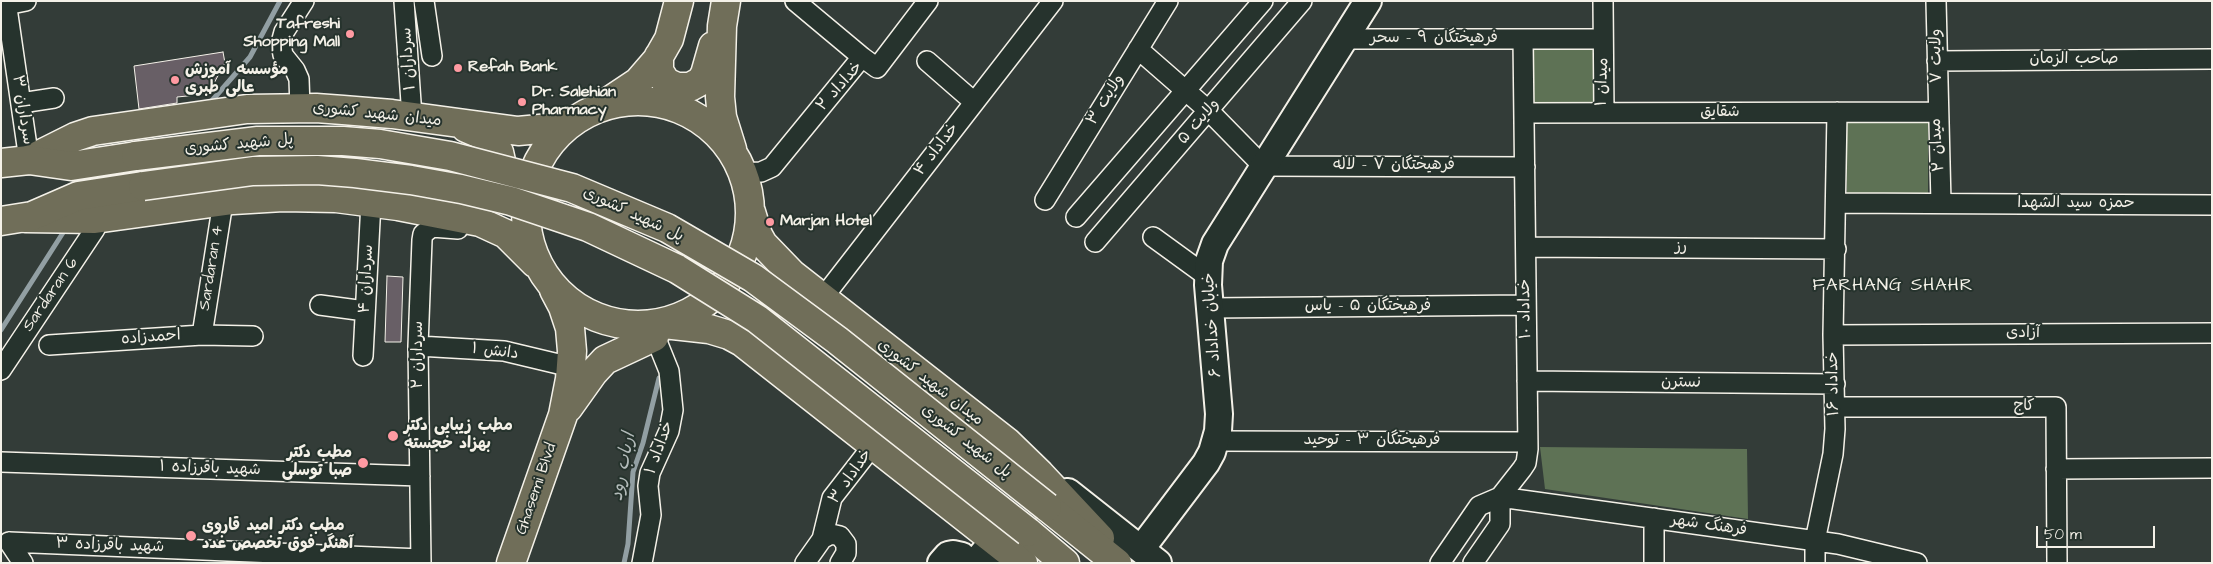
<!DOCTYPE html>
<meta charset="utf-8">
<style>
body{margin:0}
#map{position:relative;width:2213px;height:564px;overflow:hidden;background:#333c38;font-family:"Architects Daughter",sans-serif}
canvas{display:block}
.frame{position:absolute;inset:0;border:2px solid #f4f1e8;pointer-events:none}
.scale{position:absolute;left:2036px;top:526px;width:119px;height:22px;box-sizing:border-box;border:2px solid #f4f1e8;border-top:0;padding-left:6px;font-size:15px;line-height:18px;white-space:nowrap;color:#f4f1e8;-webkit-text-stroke:4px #26332d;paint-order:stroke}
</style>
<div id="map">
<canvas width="2213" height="564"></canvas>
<div class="frame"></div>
<div class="scale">50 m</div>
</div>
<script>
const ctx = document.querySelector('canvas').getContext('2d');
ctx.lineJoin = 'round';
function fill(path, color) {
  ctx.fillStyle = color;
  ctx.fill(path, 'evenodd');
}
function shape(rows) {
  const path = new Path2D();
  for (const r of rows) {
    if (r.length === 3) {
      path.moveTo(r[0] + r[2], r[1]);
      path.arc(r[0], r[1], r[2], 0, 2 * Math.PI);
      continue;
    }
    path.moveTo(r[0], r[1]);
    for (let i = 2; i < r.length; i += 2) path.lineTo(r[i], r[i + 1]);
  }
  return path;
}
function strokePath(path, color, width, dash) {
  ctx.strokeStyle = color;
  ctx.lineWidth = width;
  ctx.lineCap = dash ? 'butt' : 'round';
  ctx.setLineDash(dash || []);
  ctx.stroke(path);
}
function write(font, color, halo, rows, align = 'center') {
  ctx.font = font + ' "Architects Daughter","Playpen Sans Arabic",sans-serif';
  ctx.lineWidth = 4;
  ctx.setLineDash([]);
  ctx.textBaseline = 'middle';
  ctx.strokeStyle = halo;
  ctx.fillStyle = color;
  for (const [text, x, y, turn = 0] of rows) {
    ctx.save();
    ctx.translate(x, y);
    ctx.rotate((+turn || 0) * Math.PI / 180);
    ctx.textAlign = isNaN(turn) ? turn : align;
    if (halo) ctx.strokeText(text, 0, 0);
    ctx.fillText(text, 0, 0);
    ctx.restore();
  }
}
fill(shape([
 [1595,46,1595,103,1532,104,1531,47],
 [1928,122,1928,195,1847,195,1846,123],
 [1540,447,1747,449,1748,519,1545,489]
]), '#5e7255');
strokePath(shape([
 [209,104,250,57,280,1],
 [1,330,66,228],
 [624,563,628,544,633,472,643,443,659,378]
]), '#929fa3', 5);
const building = shape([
 [223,52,225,63,208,94,177,97,177,103,139,109,134,66,223,52],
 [387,276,403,277,401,342,385,342,387,276]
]);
fill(building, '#685f66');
strokePath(building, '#f4f1e8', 1);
const minor = shape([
 [6,1,29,160],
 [404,1,412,117],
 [424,1,432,56],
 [795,1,862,57],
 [1603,1,1604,113],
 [1936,1,1941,203],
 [6,5,26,1],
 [1344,39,1603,39],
 [1138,49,1209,111,1263,166,1525,167],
 [927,61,974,102],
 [1937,61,2212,59],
 [21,103,54,98],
 [300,108,299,79,295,70,283,55,281,43,284,32,304,1],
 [1524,113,1938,112],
 [742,173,761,172,772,167,862,57,877,68,928,1],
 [1045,200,1168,1],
 [1836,203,2212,205],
 [1076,217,1263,1],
 [1153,237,1208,277],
 [1095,242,1302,1],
 [1526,247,1836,249],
 [822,299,1053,1],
 [320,305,365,311],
 [1210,308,1526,305],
 [202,335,223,202],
 [1833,335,2212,333],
 [49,345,202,335,253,336],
 [418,346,504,351,571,367],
 [363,356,371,202],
 [1,370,95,229,95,219],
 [1527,381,1835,384],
 [1835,407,2056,407,2057,563],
 [1216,441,1527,442],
 [1,462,420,476],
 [2056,469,2212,468],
 [1500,497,1522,469,1526,463,1528,449,1523,39],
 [1500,497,1838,544,1917,563],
 [822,539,832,498,874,444],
 [9,542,421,559],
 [9,542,23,563],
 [421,563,418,346,422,240,423,234,432,227,458,229],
 [642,563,651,515,648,486,650,473,669,431,673,410,669,371,650,324],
 [805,563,822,539,831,534,840,536,846,544,846,553,840,563],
 [1440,563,1479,506,1500,497,1500,524,1473,563],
 [1654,563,1654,518],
 [1815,563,1815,541,1833,454,1835,429,1833,335,1837,112]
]);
const secondary = shape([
 [1068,492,1158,563],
 [1141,549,1206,463,1212,452,1218,431,1219,414,1208,285,1209,261,1215,244,1368,1],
 [941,563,948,555,953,554,962,556,968,563],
 [975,563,985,551,990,549,1008,551]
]);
const primary = shape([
 [726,1,722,26,720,97,722,117,732,149],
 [659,56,659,71,666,82,677,87,690,87,701,81,705,74,713,46],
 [638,213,112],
 [608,102,638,82,657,60,669,39,679,1],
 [466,128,487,137,499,152,503,170,502,179,497,190],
 [29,160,75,137,93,131,247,109,316,108,343,110,392,114,518,131,550,128,572,121],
 [751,212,758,235,763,244,792,274,1007,442,1040,474,1100,538],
 [25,218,95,219,233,200,283,197,336,198,398,206,480,222,506,234,535,263],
 [664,324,709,329,729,335,742,342,1023,563],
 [568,408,593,373,605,360,654,337],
 [511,563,563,415,570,379,572,351,570,328,563,307,554,290]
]);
const trunk = shape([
 [1,163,29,160,71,166,136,156],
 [1,221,32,216,78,196,143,186],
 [1047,507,1117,563],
 [1028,532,1065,563]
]);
strokePath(minor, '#f4f1e8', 22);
strokePath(secondary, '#f4f1e8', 30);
strokePath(primary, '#f4f1e8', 31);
strokePath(trunk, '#f4f1e8', 31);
strokePath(minor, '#26332d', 19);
strokePath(secondary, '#26332d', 26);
strokePath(primary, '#706e59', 28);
strokePath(trunk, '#706e59', 28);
const trunkBridge = shape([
 [136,156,258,141,343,141,380,144,450,156,572,188,667,228,753,278,837,340,1047,507],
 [143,186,253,171,317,170,355,173,411,180,461,189,511,201,588,227,677,269,757,319,1028,532]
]);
strokePath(trunkBridge, '#f4f1e8', 31, []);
strokePath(trunkBridge, '#706e59', 28);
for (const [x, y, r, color] of [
 [350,34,5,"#ff9aa2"],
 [458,68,5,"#ff9aa2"],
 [175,80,5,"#ff9aa2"],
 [522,102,5,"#ff9aa2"],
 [770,222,5,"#ff9aa2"],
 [393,436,6,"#ff9aa2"],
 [363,463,6,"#ff9aa2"],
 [191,536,6,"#ff9aa2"]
]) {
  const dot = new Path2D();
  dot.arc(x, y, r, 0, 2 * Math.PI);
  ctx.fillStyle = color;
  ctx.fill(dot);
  strokePath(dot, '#26332d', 2);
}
write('bold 16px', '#f4f1e8', '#26332d', [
 ["Tafreshi",340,25,"right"],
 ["Shopping Mall",340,43,"right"],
 ["Refah Bank",468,68],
 ["مؤسسه آموزش",185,71],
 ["عالی طبری",185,89],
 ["Dr. Salehian",532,93],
 ["Pharmacy",532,111],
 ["Marjan Hotel",780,222],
 ["مطب زیبایی دکتر",404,427],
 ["بهزاد خجسته",404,445],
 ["مطب دکتر",352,454,"right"],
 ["صبا توسلی",352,472,"right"],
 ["مطب دکتر اميد قاروی",202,527],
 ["آهنگر فوق تخصص غدد",202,545]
], 'left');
write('16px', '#f4f1e8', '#26332d', [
 ["فرهیختگان ۹ - سحر",1434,39],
 ["ولایت ۷",1937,56,-91],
 ["سرداران ۱",409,59,-94],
 ["صاحب الزمان",2074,60],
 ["میدان ۱",1603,82,-88],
 ["خداداد ۲",840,87,-48],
 ["ولایت ۳",1106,100,-58],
 ["سرداران ۳",22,110,81],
 ["شقایق",1720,113],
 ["میدان شهید کشوری",377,115,6],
 ["ولایت ۵",1199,122,-49],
 ["پل شهید کشوری",239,145,-5],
 ["میدان ۲",1938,145,-94],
 ["خداداد ۴",937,150,-52],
 ["فرهیختگان ۷ - لاله",1394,166],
 ["حمزه سید الشهدا",2076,204],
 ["پل شهید کشوری",633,215,25],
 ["رز",1681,248],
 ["Sardaran 4",212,268,-81],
 ["سرداران ۴",367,279,-87],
 ["Sardaran 6",51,295,-56],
 ["فرهیختگان ۵ - یاس",1368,307],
 ["خداداد ۱۰",1526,309,-91],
 ["خیابان خداداد ۶",1213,325,-94],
 ["آزادی",2023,334],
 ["احمدزاده",151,338,-4],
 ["دانش ۱",495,352,7],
 ["سرداران ۲",419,355,-90],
 ["میدان شهید کشوری",930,383,38],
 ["نسترن",1681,383,1],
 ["خداداد ۱۶",1834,384,-91],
 ["کاج",2024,407],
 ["فرهیختگان ۳ - توحید",1372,441],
 ["پل شهید کشوری",966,442,38],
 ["خداداد ۱",660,448,-70],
 ["شهید باقرزاده ۱",210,469,2],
 ["خداداد ۳",851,477,-55],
 ["Ghasemi Blvd",537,489,-71],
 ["فرهنگ شهر",1709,526,8],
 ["شهید باقرزاده ۳",110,546,2]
]);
ctx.letterSpacing = '1px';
write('18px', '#f4f1e8', '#26332d', [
 ["FARHANG SHAHR",1893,286]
]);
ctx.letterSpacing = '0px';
write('italic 18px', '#b3bbba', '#26332d', [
 ["ارباب رود",624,467,-79]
]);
</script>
